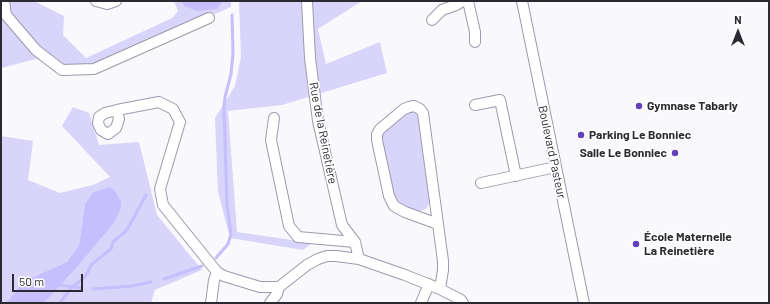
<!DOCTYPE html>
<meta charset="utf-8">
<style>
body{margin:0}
#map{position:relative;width:770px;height:304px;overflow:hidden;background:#f9f9fd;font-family:Barlow,sans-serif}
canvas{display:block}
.frame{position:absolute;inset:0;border:2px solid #2b2a32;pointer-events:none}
.north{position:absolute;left:718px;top:12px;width:40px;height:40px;-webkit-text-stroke:3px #fff;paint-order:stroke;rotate:0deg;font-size:11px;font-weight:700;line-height:16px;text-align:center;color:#2b2a32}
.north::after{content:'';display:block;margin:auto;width:14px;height:18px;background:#2b2a32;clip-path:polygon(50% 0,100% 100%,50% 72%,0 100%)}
.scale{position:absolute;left:12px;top:274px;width:71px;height:18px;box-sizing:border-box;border:2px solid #2b2a32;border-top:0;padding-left:5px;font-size:12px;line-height:14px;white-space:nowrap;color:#2b2a32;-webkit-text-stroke:3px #fff;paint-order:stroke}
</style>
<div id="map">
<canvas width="770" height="304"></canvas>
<div class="frame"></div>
<div class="north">N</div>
<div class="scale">50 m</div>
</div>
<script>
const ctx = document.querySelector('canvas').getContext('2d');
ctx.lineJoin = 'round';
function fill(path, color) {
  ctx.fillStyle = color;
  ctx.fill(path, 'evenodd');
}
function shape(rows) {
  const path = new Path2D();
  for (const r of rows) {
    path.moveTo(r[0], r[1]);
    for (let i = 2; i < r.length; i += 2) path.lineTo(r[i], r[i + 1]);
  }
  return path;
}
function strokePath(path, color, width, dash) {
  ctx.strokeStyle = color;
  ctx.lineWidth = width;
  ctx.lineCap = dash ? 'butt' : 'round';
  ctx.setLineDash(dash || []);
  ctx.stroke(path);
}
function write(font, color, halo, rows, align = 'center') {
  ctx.font = font + ' Barlow,sans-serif';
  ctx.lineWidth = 3.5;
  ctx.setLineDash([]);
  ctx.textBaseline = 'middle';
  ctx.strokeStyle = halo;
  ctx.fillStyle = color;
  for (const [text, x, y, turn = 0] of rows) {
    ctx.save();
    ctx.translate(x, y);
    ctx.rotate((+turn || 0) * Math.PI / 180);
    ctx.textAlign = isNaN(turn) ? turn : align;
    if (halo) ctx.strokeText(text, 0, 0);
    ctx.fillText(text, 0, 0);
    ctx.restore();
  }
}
fill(shape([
 [1,1,34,1,64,16,63,35,86,58,172,18,178,11,174,1,182,1,184,6,221,3,221,1,231,1,231,7,93,66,62,67,36,59,1,68],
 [239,1,362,1,318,29,326,64,380,42,387,73,282,105,228,111,237,232,312,243,303,250,230,238,218,192,215,118,235,86,241,57],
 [73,107,89,113,99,145,139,142,157,215,202,270,155,290,151,303,44,303,78,266,114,223,92,193,85,204,79,245,67,262,24,281,6,303,1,303,1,136,33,141,28,180,60,193,93,185,110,177,62,126],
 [413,111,416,113,419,120,430,202,426,209,418,212,402,205,397,200,391,188,383,140,383,132,409,112]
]), '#d8d4fa');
fill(shape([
 [182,1,221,1,221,3,217,9,197,11,184,6],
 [110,187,115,191,121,202,121,208,114,223,78,266,44,303,6,303,24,281,67,262,79,245,85,204,92,193]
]), '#c6befd');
strokePath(shape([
 [216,258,228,244,231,234,227,205,224,107,225,97,231,74,233,53,232,15],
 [164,279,202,266],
 [57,286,60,285,82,288],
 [93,289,132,286,151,282],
 [60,303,71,288,85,277,92,264,111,249,113,242,127,230,146,195]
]), '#c6befd', 3);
const minor = shape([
 [4,1,6,15,36,50,62,70,94,69,209,18],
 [96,1,107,4,116,1],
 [307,1,310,58,318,121,342,225,355,242,359,259],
 [468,1,475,32,475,42],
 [522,1,584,303],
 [432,20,442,10,456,5,463,1],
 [475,105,500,100,516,176],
 [117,110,105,113,99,117,98,123,101,130,108,134,116,128,119,119,117,110,159,102,173,109,180,122,160,189,163,205,217,272,224,276,260,287,279,287,307,265,318,259,327,256,336,256,359,259,405,275,440,289,461,300,463,303],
 [274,118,271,140,289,226,298,237,355,242],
 [481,183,556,167],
 [438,224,405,212,394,206,389,196,377,140,377,134,380,129,404,109,409,107,414,106,420,109,423,113,443,261,443,270,440,289],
 [211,303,214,280,217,272],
 [270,303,277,294,279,287],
 [421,303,429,284]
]);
strokePath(minor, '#9b9aac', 12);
strokePath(minor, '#fff', 10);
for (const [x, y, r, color] of [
 [639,106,4,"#6242ba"],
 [581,135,4,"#6242ba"],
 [675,153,4,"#6242ba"],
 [636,244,4,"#6242ba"]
]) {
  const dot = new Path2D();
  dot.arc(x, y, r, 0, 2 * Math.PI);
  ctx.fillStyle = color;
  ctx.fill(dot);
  strokePath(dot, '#fff', 1.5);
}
write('bold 12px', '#2b2a32', '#fff', [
 ["Gymnase Tabarly",647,106],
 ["Parking Le Bonniec",589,135],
 ["Salle Le Bonniec",667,153,"right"],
 ["École Maternelle",644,237],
 ["La Reinetière",644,251]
], 'left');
write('12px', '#2b2a32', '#fff', [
 ["Rue de la Reinetière",323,133,79],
 ["Boulevard Pasteur",552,152,78]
]);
</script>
